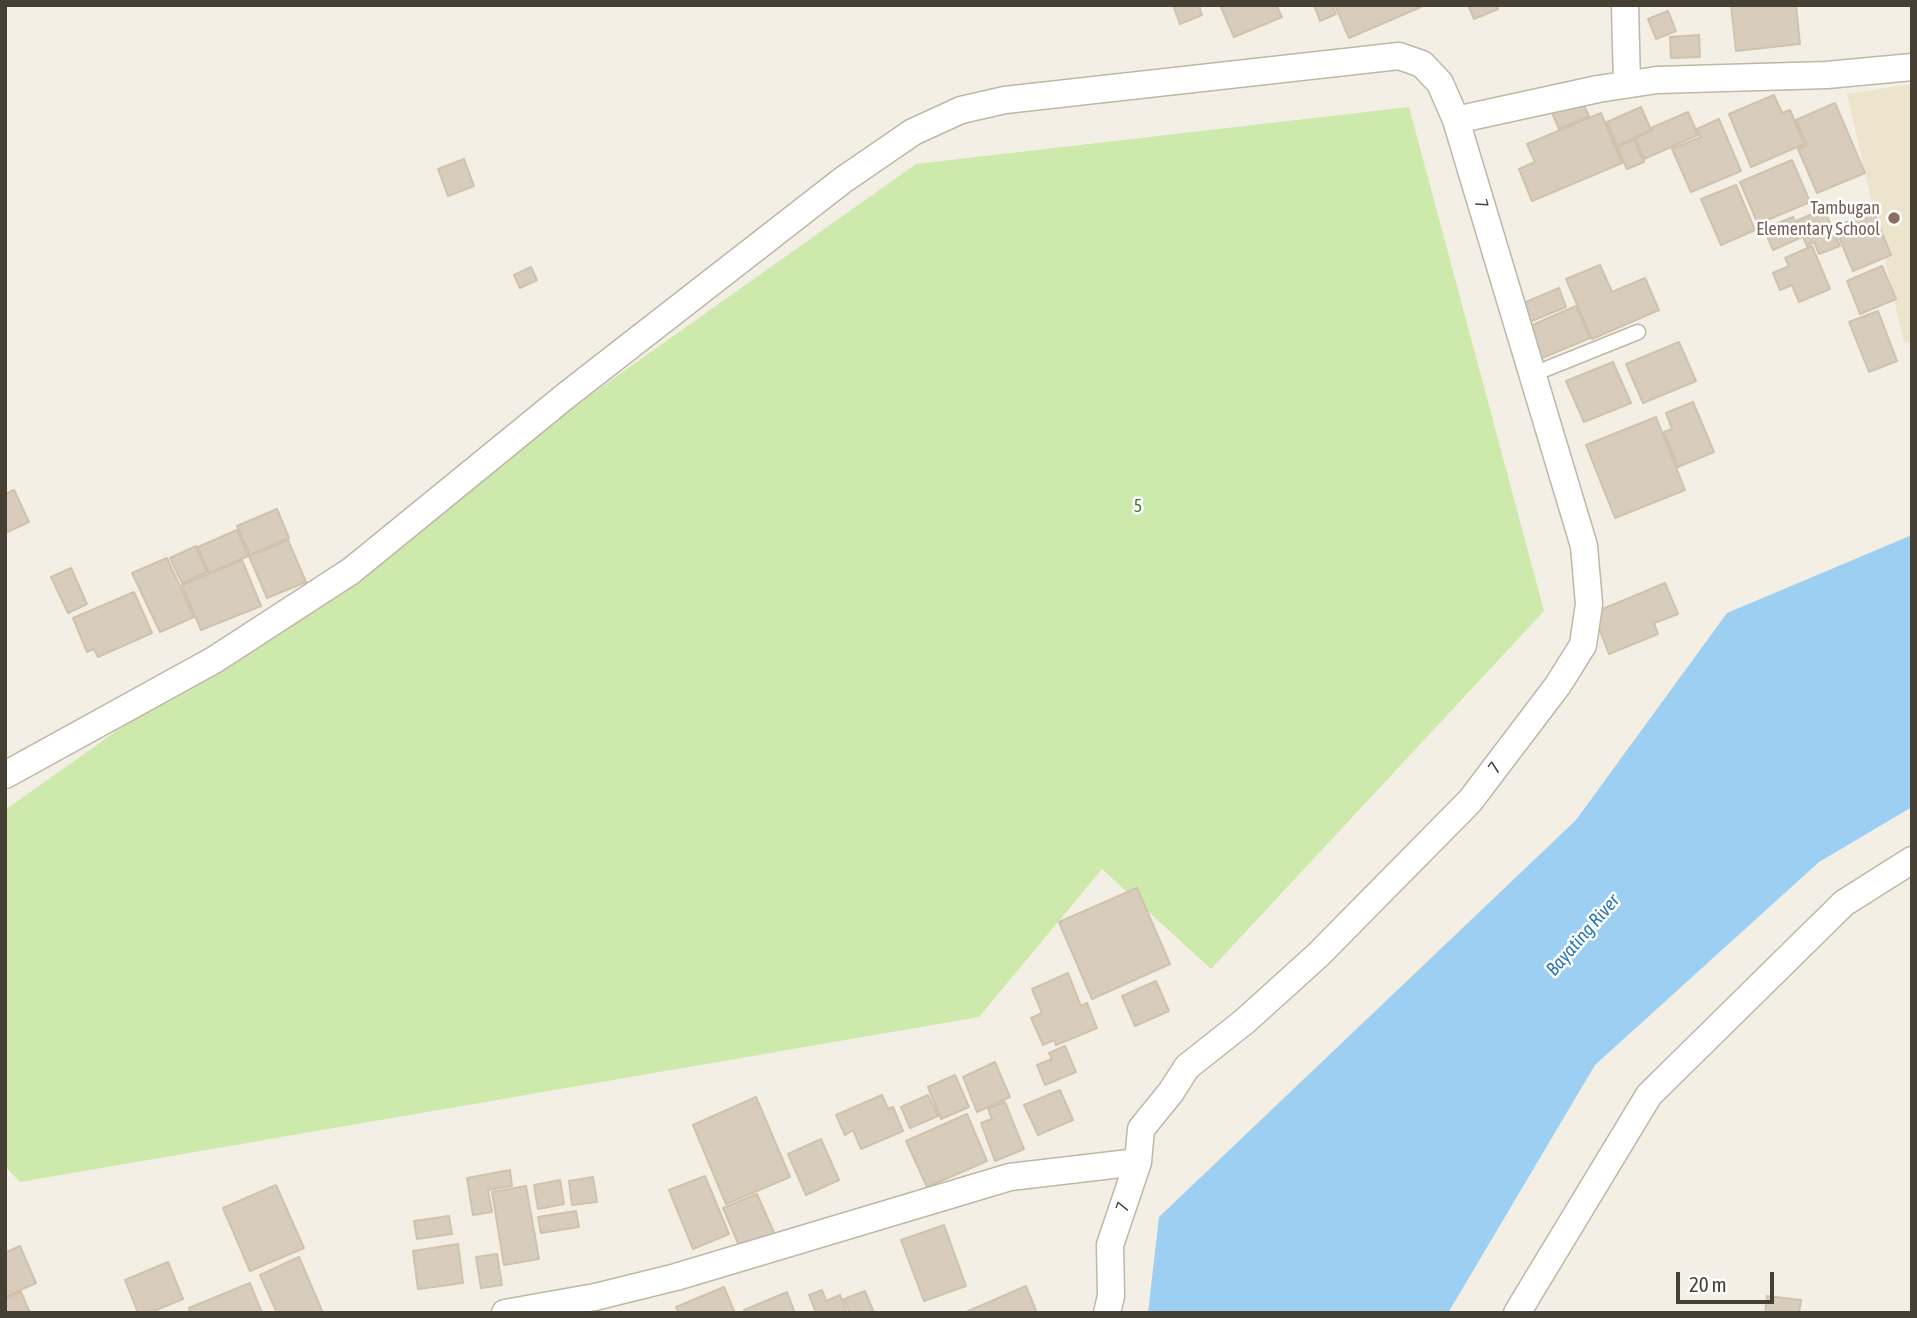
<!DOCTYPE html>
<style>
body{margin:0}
#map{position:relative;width:1917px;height:1318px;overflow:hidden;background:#f3efe4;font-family:"Asap Condensed",sans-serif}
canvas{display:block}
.frame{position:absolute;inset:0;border:7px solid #453f34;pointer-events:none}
.scale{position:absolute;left:1676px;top:1272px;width:98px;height:32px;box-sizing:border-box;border:4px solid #453f34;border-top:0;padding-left:9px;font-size:21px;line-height:24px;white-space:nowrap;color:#453f34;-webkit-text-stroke:5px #fff;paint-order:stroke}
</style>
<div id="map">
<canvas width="1917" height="1318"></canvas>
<div class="frame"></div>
<div class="scale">20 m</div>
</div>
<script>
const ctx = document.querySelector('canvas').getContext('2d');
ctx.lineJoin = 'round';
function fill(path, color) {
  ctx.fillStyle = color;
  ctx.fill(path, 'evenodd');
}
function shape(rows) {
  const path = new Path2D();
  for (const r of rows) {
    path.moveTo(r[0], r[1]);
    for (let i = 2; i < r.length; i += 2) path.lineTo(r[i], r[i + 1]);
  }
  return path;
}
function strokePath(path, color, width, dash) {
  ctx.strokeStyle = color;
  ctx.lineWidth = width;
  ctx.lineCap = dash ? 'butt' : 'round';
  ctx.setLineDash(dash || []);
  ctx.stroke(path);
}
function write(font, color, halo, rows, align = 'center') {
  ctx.font = font + ' "Asap Condensed",sans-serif';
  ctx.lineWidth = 5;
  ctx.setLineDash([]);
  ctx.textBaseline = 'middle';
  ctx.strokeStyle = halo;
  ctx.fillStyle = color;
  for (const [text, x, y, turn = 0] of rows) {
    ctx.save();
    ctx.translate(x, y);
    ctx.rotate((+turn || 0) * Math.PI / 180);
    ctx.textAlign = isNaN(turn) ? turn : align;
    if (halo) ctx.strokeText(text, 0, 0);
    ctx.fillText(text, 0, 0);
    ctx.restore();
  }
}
fill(shape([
 [1912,84,1912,342,1904,343,1847,94]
]), '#ede4cd');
fill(shape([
 [1409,107,1544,611,1211,969,1102,869,979,1017,20,1182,5,1166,5,810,916,164]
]), '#cde9ab');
fill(shape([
 [1912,535,1912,807,1819,862,1595,1065,1448,1313,1148,1313,1159,1217,1576,820,1727,613]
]), '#9dcff3');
const building = shape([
 [1173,5,1199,5,1202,15,1180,24,1173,5],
 [1220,5,1276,5,1282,17,1234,37,1220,5],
 [1314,5,1332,5,1336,14,1320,21,1314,5],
 [1335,5,1420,5,1421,7,1349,38,1335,5],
 [1468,5,1496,5,1498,9,1474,19,1468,5],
 [1731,5,1796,5,1800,44,1736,51,1731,5],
 [1668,11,1676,31,1656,39,1648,19,1668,11],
 [1699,35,1700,57,1671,58,1670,37,1699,35],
 [1774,95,1782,113,1790,110,1804,144,1751,167,1729,114,1774,95],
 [1581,100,1589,116,1559,129,1552,113,1581,100],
 [1835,103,1865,173,1817,193,1798,149,1807,145,1796,120,1835,103],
 [1641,107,1651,130,1617,146,1607,122,1641,107],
 [1688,112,1698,135,1644,159,1635,138,1653,130,1651,128,1688,112],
 [1601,113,1622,163,1532,201,1519,169,1535,162,1527,144,1601,113],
 [1719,119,1741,171,1691,192,1672,149,1701,137,1697,129,1719,119],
 [1634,140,1644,162,1627,169,1617,147,1634,140],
 [464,159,474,186,448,196,438,169,464,159],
 [1792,160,1810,202,1758,224,1740,182,1792,160],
 [1736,185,1755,230,1721,245,1701,199,1736,185],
 [1824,209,1840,246,1819,254,1814,242,1807,246,1796,221,1824,209],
 [1873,211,1891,255,1853,271,1835,227,1873,211],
 [1793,217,1802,237,1773,250,1764,229,1793,217],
 [1812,246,1830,289,1799,302,1792,285,1780,290,1773,273,1789,266,1785,258,1812,246],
 [1600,265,1612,292,1645,278,1659,310,1592,339,1566,279,1600,265],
 [1882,266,1896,299,1860,314,1847,281,1882,266],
 [531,267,537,280,520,288,514,275,531,267],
 [1559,288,1566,307,1522,325,1514,307,1559,288],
 [1576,306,1590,338,1535,361,1521,330,1576,306],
 [1878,311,1897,361,1869,372,1849,322,1878,311],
 [1679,342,1696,381,1643,403,1626,364,1679,342],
 [1613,362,1631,403,1584,422,1566,381,1613,362],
 [1693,402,1714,452,1678,467,1664,432,1672,429,1666,413,1693,402],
 [1656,417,1685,490,1615,518,1586,445,1656,417],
 [14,490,29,522,5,533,5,494,14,490],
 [277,509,289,538,250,555,237,526,277,509],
 [237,530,248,556,209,573,198,547,237,530],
 [288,540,306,582,267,598,249,556,288,540],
 [196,546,207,572,182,583,170,558,196,546],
 [167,558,194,617,160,632,132,573,167,558],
 [242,560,261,606,201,630,182,585,242,560],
 [71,568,87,604,68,613,51,577,71,568],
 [1665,583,1678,614,1654,623,1658,634,1609,654,1593,613,1665,583],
 [134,592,152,633,98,657,94,649,87,652,73,618,134,592],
 [1137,888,1170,964,1092,999,1059,922,1137,888],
 [1068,973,1081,1006,1087,1003,1097,1028,1056,1045,1054,1040,1043,1045,1031,1018,1042,1013,1032,989,1068,973],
 [1156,981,1169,1011,1135,1026,1122,996,1156,981],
 [1065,1046,1076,1072,1045,1085,1037,1065,1052,1059,1049,1053,1065,1046],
 [995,1062,1010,1097,977,1112,963,1077,995,1062],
 [955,1075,969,1107,941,1119,928,1087,955,1075],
 [1060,1090,1073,1120,1038,1135,1024,1105,1060,1090],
 [882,1095,888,1109,893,1107,903,1131,861,1149,853,1130,845,1135,836,1115,882,1095],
 [928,1095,938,1116,910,1128,901,1107,928,1095],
 [756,1097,790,1177,726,1204,693,1125,756,1097],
 [1005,1102,1024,1149,995,1161,981,1123,992,1119,988,1109,1005,1102],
 [967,1114,987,1161,927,1187,906,1141,967,1114],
 [821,1139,839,1180,806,1195,788,1154,821,1139],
 [510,1170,512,1186,488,1190,492,1212,473,1215,467,1178,510,1170],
 [705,1176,729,1234,693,1249,669,1190,705,1176],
 [593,1177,597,1202,572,1205,569,1181,593,1177],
 [560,1180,564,1204,538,1209,534,1185,560,1180],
 [276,1185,304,1248,250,1271,223,1208,276,1185],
 [526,1186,539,1259,504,1265,492,1192,526,1186],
 [757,1194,775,1235,741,1250,723,1208,757,1194],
 [576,1211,579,1227,541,1233,538,1217,576,1211],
 [449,1216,452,1234,417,1239,414,1221,449,1216],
 [944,1225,966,1286,924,1301,901,1240,944,1225],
 [458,1244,463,1283,418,1289,413,1251,458,1244],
 [20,1246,36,1283,5,1297,5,1253,20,1246],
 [497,1254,502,1285,481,1288,476,1257,497,1254],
 [299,1257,323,1313,277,1313,260,1275,299,1257],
 [168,1262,183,1299,149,1313,138,1313,125,1280,168,1262],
 [250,1283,262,1313,190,1313,189,1308,250,1283],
 [1026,1286,1037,1313,967,1313,966,1312,1026,1286],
 [724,1287,735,1313,679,1313,676,1307,724,1287],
 [822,1290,826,1301,840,1295,847,1313,816,1313,809,1295,822,1290],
 [865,1291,874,1313,850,1313,844,1299,865,1291],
 [21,1292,30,1313,5,1313,5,1299,21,1292],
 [787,1292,795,1313,745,1313,744,1310,787,1292],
 [1767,1296,1801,1300,1799,1313,1765,1313,1767,1296]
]);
fill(building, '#d8cdbc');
strokePath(building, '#d0c2ac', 2);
const service = shape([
 [1531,375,1638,332]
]);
const minor = shape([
 [1625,5,1627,84],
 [1456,120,1598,89,1657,80,1827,75,1912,67],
 [5,775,214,660,351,571,568,394,843,180,913,132,961,110,1005,100,1399,56,1422,64,1440,83,1456,120,1584,546,1589,604,1583,645,1558,685,1470,801,1318,955,1245,1021,1187,1067,1171,1092,1141,1129,1138,1162,1110,1245,1111,1296,1107,1313],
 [505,1313,595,1297,676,1277,1010,1177,1138,1162],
 [1517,1313,1649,1095,1844,903,1912,860]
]);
strokePath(service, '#bfb7a7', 17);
strokePath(minor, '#bfb7a7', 29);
strokePath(service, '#fff', 14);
strokePath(minor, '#fff', 26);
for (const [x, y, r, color] of [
 [1894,218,7,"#8d6e63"]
]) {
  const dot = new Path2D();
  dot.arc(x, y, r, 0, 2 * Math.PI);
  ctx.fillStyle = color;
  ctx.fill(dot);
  strokePath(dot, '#fff', 2.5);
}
write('18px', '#453f34', '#fff', [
 ["7",1481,204,74],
 ["7",1495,768,-53],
 ["7",1123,1207,-71]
]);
write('18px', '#785e54', '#fff', [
 ["Tambugan",1880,208],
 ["Elementary School",1880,229]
], 'right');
write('18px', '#447925', '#fff', [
 ["5",1138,506]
]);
write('italic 19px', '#2979b5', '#fff', [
 ["Bayating River",1583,935,-49]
]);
</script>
